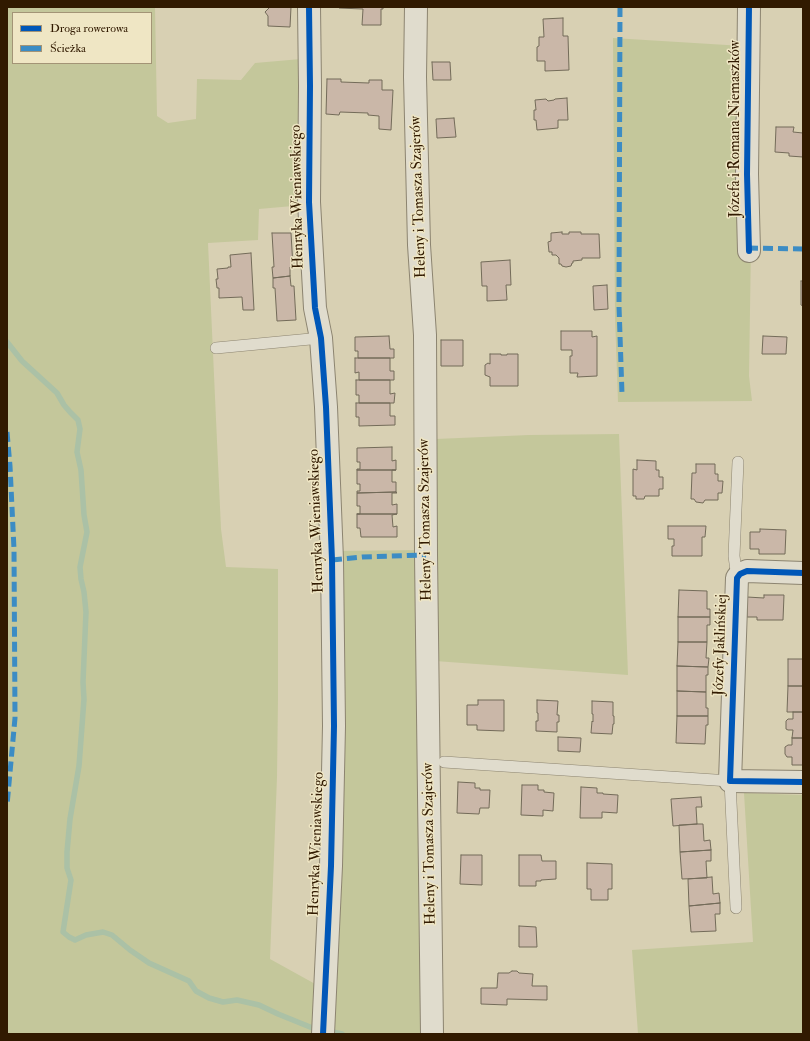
<!DOCTYPE html>
<meta charset="utf-8">
<style>
body{margin:0}
#map{position:relative;width:810px;height:1041px;overflow:hidden;background:#d8d0b3;font-family:"IM FELL Double Pica",serif}
canvas{display:block}
.frame{position:absolute;inset:0;border:8px solid #311a00;pointer-events:none}
.legend{position:absolute;left:12px;top:12px;width:140px;height:52px;box-sizing:border-box;background:#efe6c4;border:1px solid #a39476;margin:0;padding:5px 7px;list-style:none;font-size:12px;color:#311a00}
.legend li{display:flex;align-items:center;gap:8px;height:20px}
.legend b{width:20px;border:1px solid #a39476}
</style>
<div id="map">
<canvas width="810" height="1041"></canvas>
<div class="frame"></div>
<ul class="legend">
<li><b style="height:5px;background:#0057b8"></b>Droga rowerowa</li>
<li><b style="height:5px;background:#3c8cc4"></b>Ścieżka</li>
</ul>
</div>
<script>
const ctx = document.querySelector('canvas').getContext('2d');
ctx.lineJoin = 'round';
function fill(path, color) {
  ctx.fillStyle = color;
  ctx.fill(path, 'evenodd');
}
function shape(rows) {
  const path = new Path2D();
  for (const r of rows) {
    path.moveTo(r[0], r[1]);
    for (let i = 2; i < r.length; i += 2) path.lineTo(r[i], r[i + 1]);
  }
  return path;
}
function strokePath(path, color, width, dash) {
  ctx.strokeStyle = color;
  ctx.lineWidth = width;
  ctx.lineCap = dash ? 'butt' : 'round';
  ctx.setLineDash(dash || []);
  ctx.stroke(path);
}
function write(font, color, halo, rows, align = 'center') {
  ctx.font = font + ' "IM FELL Double Pica",serif';
  ctx.lineWidth = 3;
  ctx.setLineDash([]);
  ctx.textBaseline = 'middle';
  ctx.strokeStyle = halo;
  ctx.fillStyle = color;
  for (const [text, x, y, turn = 0] of rows) {
    ctx.save();
    ctx.translate(x, y);
    ctx.rotate((+turn || 0) * Math.PI / 180);
    ctx.textAlign = isNaN(turn) ? turn : align;
    if (halo) ctx.strokeText(text, 0, 0);
    ctx.fillText(text, 0, 0);
    ctx.restore();
  }
}
fill(shape([
 [7,7,155,7,157,116,168,123,196,119,197,79,241,80,255,63,301,59,304,205,259,209,258,240,208,243,221,529,226,567,278,569,278,698,277,777,270,959,317,985,313,1034,7,1034],
 [13,13,151,13,151,63,13,63],
 [613,38,743,46,752,178,749,376,752,401,618,402,615,316],
 [619,434,628,675,435,661,436,439,529,435],
 [421,550,427,1034,330,1034,337,551],
 [744,793,803,795,803,1034,638,1034,632,950,753,942]
]), '#c4c79b');
strokePath(shape([
 [7,342,22,361,57,393,64,405,70,412,78,420,80,429,77,452,81,470,84,515,87,532,80,567,81,579,84,592,86,612,83,682,84,699,79,766,70,819,67,852,67,868,71,880,63,932,69,937,75,940,86,935,103,932,112,935,130,950,149,963,189,981,196,991,209,998,223,1002,237,1000,259,1005,278,1014,315,1029],
 [328,1031,342,1034]
]), '#abc1a6', 5.5);
const building = shape([
 [269,7,291,7,290,27,268,26,268,16,265,12,269,8,269,7],
 [339,7,383,7,383,9,381,9,381,25,362,25,363,9,339,8,339,7],
 [563,18,563,36,568,36,569,70,545,71,545,61,537,61,537,47,539,46,539,37,544,37,543,19,563,18],
 [432,62,450,62,451,80,433,80,432,62],
 [327,79,341,79,341,82,369,83,369,80,382,80,382,90,393,90,391,130,379,129,379,116,368,115,368,113,340,112,339,115,326,114,327,79],
 [567,98,568,120,558,120,558,128,537,130,536,120,534,120,534,110,536,110,535,100,546,99,548,101,554,100,555,99,567,98],
 [454,118,456,137,437,138,436,119,454,118],
 [776,127,794,127,793,132,803,133,803,157,789,156,789,153,775,152,776,127],
 [562,232,562,234,569,234,569,232,581,232,581,234,599,234,600,258,582,258,582,260,573,261,573,263,572,263,571,266,566,267,562,266,561,264,559,264,559,258,556,255,552,255,552,252,549,252,548,242,551,241,551,233,562,232],
 [272,233,291,233,293,267,290,267,290,276,273,278,272,267,274,267,272,233],
 [251,253,254,310,243,310,242,297,219,298,219,288,217,288,216,279,218,279,217,269,228,268,228,267,231,267,230,255,251,253],
 [510,260,511,285,506,285,507,300,487,301,487,286,482,286,481,262,510,260],
 [290,276,291,286,294,286,296,320,277,321,275,288,273,288,273,278,290,276],
 [801,281,803,281,803,306,801,305,801,281],
 [607,285,608,309,594,310,593,286,607,285],
 [561,331,592,331,592,337,597,336,597,376,577,377,578,373,570,373,570,356,572,356,572,350,561,350,561,331],
 [389,336,390,349,394,349,394,358,358,358,358,351,355,351,355,337,389,336],
 [763,336,787,337,786,354,762,354,763,336],
 [441,340,463,340,463,366,441,366,441,340],
 [490,354,501,354,501,355,507,355,507,354,518,354,518,386,490,386,490,377,485,375,485,365,488,363,490,364,490,354],
 [355,358,390,358,390,371,394,371,394,380,359,380,359,372,355,373,355,358],
 [356,380,390,380,390,394,395,393,394,403,359,403,359,395,356,395,356,380],
 [356,403,390,403,390,416,395,416,395,425,359,426,359,417,356,417,356,403],
 [392,447,392,461,396,460,396,470,357,470,357,469,360,469,360,462,357,462,357,448,392,447],
 [637,460,656,461,656,470,659,470,659,477,663,477,663,489,659,489,659,496,645,496,644,499,636,499,636,496,633,496,633,469,637,470,637,460],
 [696,464,715,464,715,474,718,474,718,481,723,481,722,493,718,493,718,500,705,500,703,503,696,502,694,499,691,499,692,473,696,473,696,464],
 [357,470,396,470,392,470,392,482,396,482,396,492,357,493,357,491,360,491,360,484,357,484,357,470],
 [396,492,397,493,392,493,392,505,397,504,397,514,357,514,360,514,360,506,357,506,357,493,396,492],
 [357,514,397,514,392,515,393,527,397,526,397,537,361,537,360,528,357,528,357,514],
 [668,526,706,526,705,537,702,537,702,556,672,556,672,546,674,546,674,539,668,539,668,526],
 [760,529,786,530,785,554,759,554,759,549,750,549,750,532,760,532,760,529],
 [679,590,707,591,707,609,710,609,710,617,678,617,679,590],
 [764,595,784,595,783,620,757,620,757,617,747,617,747,597,764,598,764,595],
 [678,617,710,617,710,625,707,625,707,642,678,642,678,617],
 [678,642,707,642,706,658,709,658,708,667,677,666,678,642],
 [788,659,803,659,803,686,788,686,788,659],
 [677,666,708,667,708,675,706,675,706,692,677,691,677,666],
 [788,686,803,686,803,712,787,712,788,686],
 [677,691,706,692,706,708,708,708,708,716,677,716,677,691],
 [478,700,504,700,504,731,477,730,477,725,467,725,467,705,478,705,478,700],
 [537,700,558,701,557,715,559,715,559,722,557,722,557,732,536,731,536,721,538,721,538,713,537,713,537,700],
 [592,701,613,702,613,716,614,716,614,724,613,724,612,734,591,733,592,721,593,722,593,714,592,714,592,701],
 [793,712,803,712,803,738,792,738,793,730,788,730,786,729,786,721,788,719,793,719,793,712],
 [677,716,708,716,708,725,706,725,705,744,676,743,677,716],
 [558,737,581,738,580,752,558,751,558,737],
 [792,738,803,738,803,765,792,765,792,757,787,757,785,754,785,747,788,745,792,745,792,738],
 [458,782,475,783,475,788,480,788,480,790,490,790,489,808,480,808,479,814,457,813,458,782],
 [522,785,538,785,538,790,544,790,544,792,554,793,553,811,543,810,543,816,521,815,522,785],
 [581,787,597,788,597,793,603,793,603,794,618,795,617,813,602,812,602,818,580,818,581,787],
 [701,797,702,807,696,807,697,824,673,826,671,799,701,797],
 [697,824,703,824,704,841,710,840,711,850,680,852,679,825,697,824],
 [711,850,711,861,706,861,707,878,682,879,680,852,711,850],
 [461,855,482,855,482,885,460,884,461,855],
 [519,855,541,855,542,861,556,861,556,879,541,880,541,881,536,881,536,886,519,886,519,855],
 [587,863,612,864,612,889,608,889,608,900,591,900,591,889,587,889,587,863],
 [712,877,713,894,719,893,720,903,689,906,688,879,712,877],
 [720,903,720,914,715,914,716,931,691,932,689,906,720,903],
 [519,926,536,927,537,947,519,947,519,926],
 [512,971,517,971,519,973,533,974,532,986,547,986,547,1000,507,999,507,1005,481,1004,481,988,497,988,498,973,509,973,512,971]
]);
fill(building, '#cab7a8');
strokePath(building, '#736b59', 1);
const service = shape([
 [216,348,321,338],
 [737,578,734,556,738,462],
 [444,762,730,781,736,908]
]);
const minor = shape([
 [309,7,310,86,309,202,315,308,321,338,326,407,332,560,334,726,331,866,323,1034],
 [416,7,415,77,419,245,425,335,426,555,432,1034],
 [749,251,747,174,749,7],
 [803,573,747,571,740,574,737,578,730,781,803,782]
]);
strokePath(service, '#8c8470', 12);
strokePath(minor, '#8c8470', 24);
strokePath(service, '#e0dccd', 11);
strokePath(minor, '#e0dccd', 22);
strokePath(shape([
 [620,7,619,306,622,394],
 [748,248,803,249],
 [7,432,10,466,14,549,15,718,7,805],
 [332,560,362,557,426,555]
]), '#3c8cc4', 5, [10, 5]);
strokePath(shape([
 [309,7,310,86,309,202,315,308,321,338,326,407,332,560,334,726,331,866,323,1034],
 [749,251,747,174,749,7],
 [803,573,747,571,740,574,737,578,730,781,803,782]
]), '#0057b8', 6);
write('15px', '#311a00', '#efe6c4', [
 ["Józefa i Romana Niemaszków",736,129,-90],
 ["Henryka Wieniawskiego",298,197,-91],
 ["Heleny i Tomasza Szajerów",419,197,-92],
 ["Heleny i Tomasza Szajerów",426,520,-91],
 ["Henryka Wieniawskiego",317,521,-92],
 ["Józefy Jaklińskiej",721,645,-88],
 ["Henryka Wieniawskiego",317,844,-88],
 ["Heleny i Tomasza Szajerów",430,844,-91]
]);
</script>
